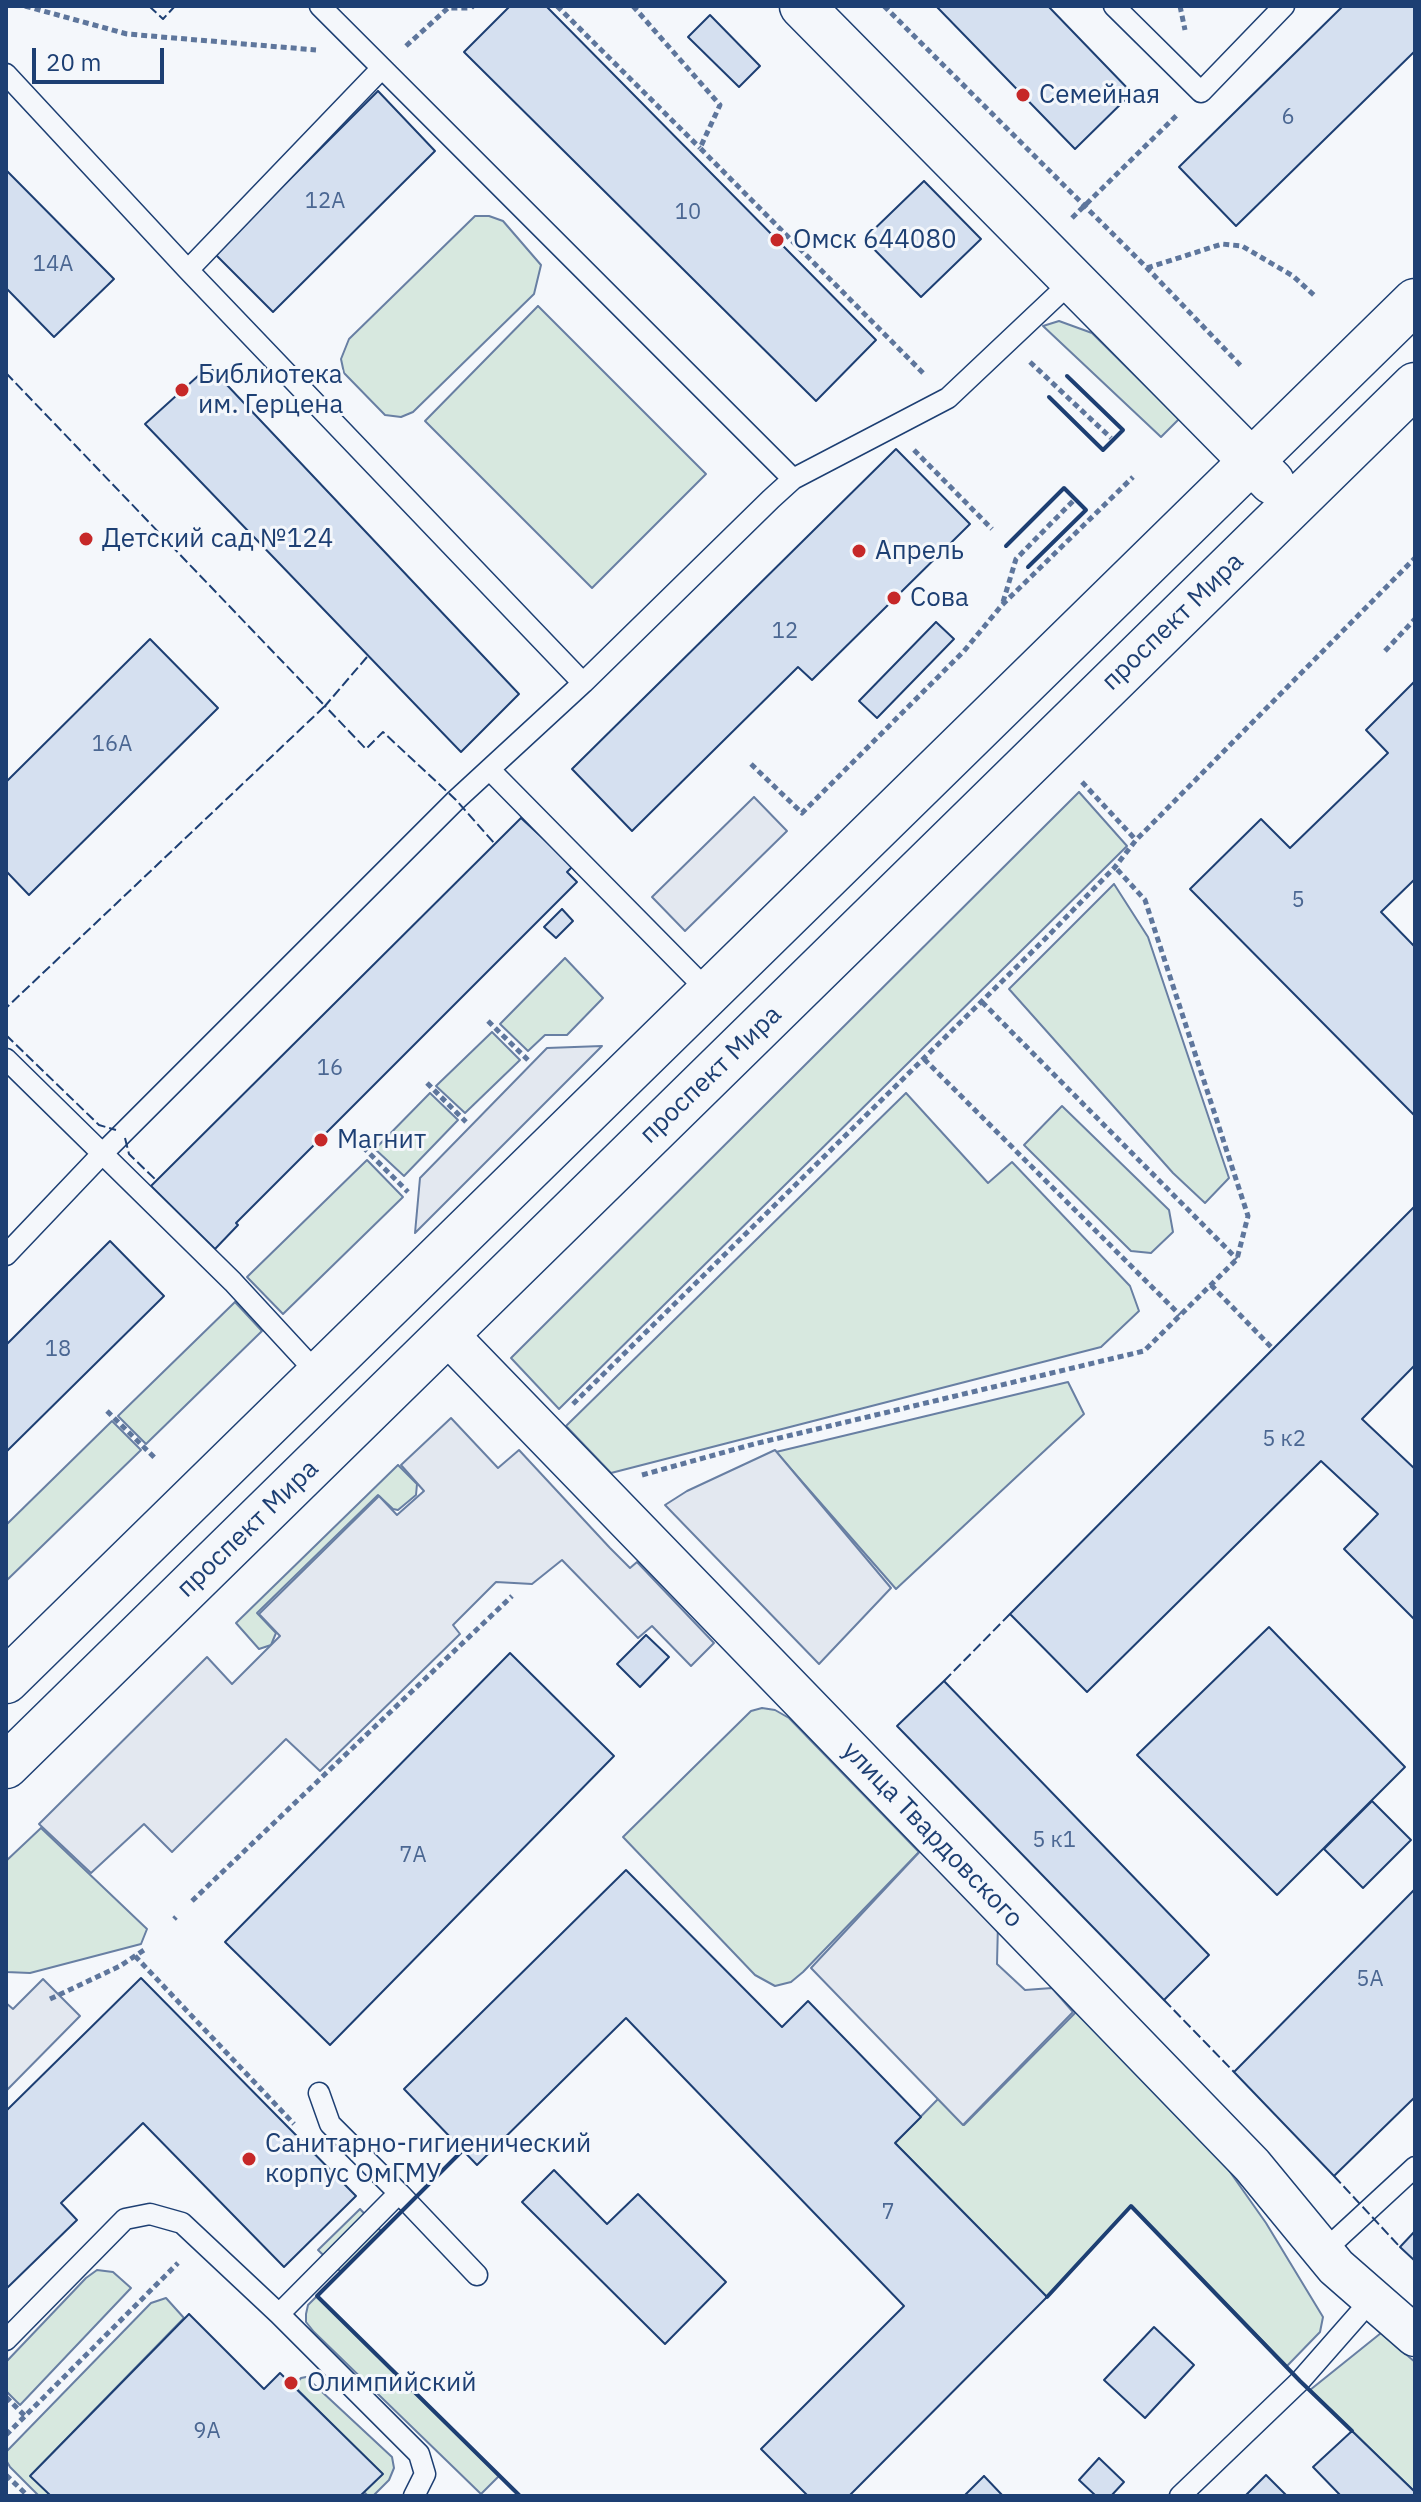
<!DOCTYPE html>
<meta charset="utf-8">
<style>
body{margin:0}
#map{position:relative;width:1421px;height:2502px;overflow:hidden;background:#f4f7fb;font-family:"IBM Plex Sans",sans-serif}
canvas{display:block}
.frame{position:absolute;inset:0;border:8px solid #1d3f73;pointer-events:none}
.scale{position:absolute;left:32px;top:48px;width:132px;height:36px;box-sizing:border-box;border:4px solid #1d3f73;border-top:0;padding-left:10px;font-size:24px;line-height:28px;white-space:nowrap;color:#1d3f73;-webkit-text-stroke:6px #f4f7fb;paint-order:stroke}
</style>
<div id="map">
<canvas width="1421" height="2502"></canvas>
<div class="frame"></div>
<div class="scale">20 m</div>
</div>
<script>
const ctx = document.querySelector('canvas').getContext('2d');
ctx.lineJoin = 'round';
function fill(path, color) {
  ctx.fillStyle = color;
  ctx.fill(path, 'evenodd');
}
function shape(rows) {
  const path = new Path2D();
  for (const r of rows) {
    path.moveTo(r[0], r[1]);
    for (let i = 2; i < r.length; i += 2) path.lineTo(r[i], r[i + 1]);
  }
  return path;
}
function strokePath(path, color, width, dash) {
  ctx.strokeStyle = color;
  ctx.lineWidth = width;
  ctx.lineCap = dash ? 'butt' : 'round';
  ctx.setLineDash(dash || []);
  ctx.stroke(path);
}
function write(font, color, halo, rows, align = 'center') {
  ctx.font = font + ' "IBM Plex Sans",sans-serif';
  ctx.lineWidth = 6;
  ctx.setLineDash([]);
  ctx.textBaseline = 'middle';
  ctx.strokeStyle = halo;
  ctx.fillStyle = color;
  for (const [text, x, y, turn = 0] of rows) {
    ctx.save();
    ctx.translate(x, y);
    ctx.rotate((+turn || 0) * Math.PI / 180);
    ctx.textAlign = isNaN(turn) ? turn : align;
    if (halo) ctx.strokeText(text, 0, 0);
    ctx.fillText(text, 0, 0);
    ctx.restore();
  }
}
const green = shape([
 [475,216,489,216,503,221,541,265,534,294,413,412,401,417,385,415,344,373,341,359,349,339,475,216],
 [538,306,706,474,592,588,425,421,538,306],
 [1059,321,1092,333,1179,419,1161,437,1043,326,1059,321],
 [1079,792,1127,846,559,1409,511,1358,1079,792],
 [1114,884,1148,937,1229,1178,1205,1203,1173,1173,1009,989,1114,884],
 [565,958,603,998,567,1035,545,1035,528,1051,500,1024,565,958],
 [492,1032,520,1060,465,1113,436,1086,492,1032],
 [430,1093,458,1120,404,1176,375,1149,430,1093],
 [906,1093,988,1183,1012,1162,1130,1286,1139,1311,1101,1347,611,1473,566,1426,906,1093],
 [1062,1106,1169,1210,1173,1232,1151,1253,1131,1251,1024,1145,1062,1106],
 [367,1160,403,1197,283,1314,247,1277,367,1160],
 [235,1302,262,1331,146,1444,118,1416,235,1302],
 [1068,1382,1084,1414,896,1589,776,1452,1068,1382],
 [112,1421,141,1450,6,1581,6,1525,112,1421],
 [398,1465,417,1484,416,1495,398,1510,393,1509,378,1495,257,1613,276,1633,271,1645,259,1649,236,1623,398,1465],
 [762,1708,775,1710,789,1718,919,1852,803,1972,791,1982,775,1986,755,1975,623,1837,751,1711,762,1708],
 [41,1828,147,1929,141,1944,30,1973,6,1972,6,1861,41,1828],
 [1079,2009,1223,2162,1266,2223,1323,2317,1320,2332,1287,2366,1131,2206,1047,2297,895,2143,938,2099,964,2125,1079,2009],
 [360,2209,382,2232,341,2272,318,2250,360,2209],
 [97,2270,113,2272,131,2288,20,2405,6,2391,6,2362,86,2278,97,2270],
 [317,2296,499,2476,481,2494,314,2332,306,2322,306,2314,308,2305,317,2296],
 [166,2298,184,2318,31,2475,51,2496,39,2496,10,2467,6,2460,6,2452,151,2303,166,2298],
 [1381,2333,1415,2362,1415,2492,1310,2390,1381,2333],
 [306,2377,392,2457,394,2468,389,2480,373,2496,368,2496,364,2492,382,2474,294,2386,301,2378,306,2377]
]);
fill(green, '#d7e8df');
strokePath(green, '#687fa3', 2);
const parking = shape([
 [754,797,787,831,685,931,652,897,754,797],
 [602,1046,415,1233,420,1178,547,1048,602,1046],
 [451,1418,498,1468,519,1450,610,1548,630,1568,637,1562,714,1643,691,1666,652,1626,638,1638,562,1560,532,1584,496,1582,453,1625,460,1634,320,1771,286,1739,172,1852,144,1824,91,1873,39,1824,207,1657,232,1684,280,1636,259,1614,379,1496,397,1515,424,1491,401,1465,451,1418],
 [775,1450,891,1588,819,1664,665,1505,687,1491,775,1450],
 [925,1846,998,1923,997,1964,1025,1990,1052,1988,1073,2012,963,2125,811,1968,925,1846],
 [43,1979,80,2016,6,2091,6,2003,13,2009,43,1979]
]);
fill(parking, '#e3e8f0');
strokePath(parking, '#687fa3', 2);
const building = shape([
 [510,6,546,6,876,340,816,401,464,52,510,6],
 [936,6,1048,6,1132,93,1075,149,936,6],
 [1343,6,1415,6,1415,51,1236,226,1179,167,1343,6],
 [710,15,760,66,739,87,688,37,710,15],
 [378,91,435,151,273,312,215,254,378,91],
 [6,170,114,279,54,337,6,288,6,170],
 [924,181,981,239,921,297,864,239,924,181],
 [209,366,519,694,461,752,145,424,209,366],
 [896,449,970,524,812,680,798,667,632,831,572,769,896,449],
 [936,622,954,639,877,718,859,701,936,622],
 [150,639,218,708,29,895,6,871,6,782,150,639],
 [1415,681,1415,879,1381,912,1415,947,1415,1116,1190,889,1261,819,1290,848,1388,753,1366,730,1415,681],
 [521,818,573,866,567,872,577,882,236,1223,238,1225,215,1249,151,1186,521,818],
 [562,909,573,921,556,938,544,927,562,909],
 [1415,1206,1415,1365,1362,1419,1415,1469,1415,1620,1344,1549,1378,1514,1321,1461,1087,1692,1010,1614,1415,1206],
 [110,1241,164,1296,6,1452,6,1345,110,1241],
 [1269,1627,1405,1767,1277,1895,1137,1755,1269,1627],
 [646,1635,669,1657,640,1687,617,1664,646,1635],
 [510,1653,614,1756,330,2045,225,1942,510,1653],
 [944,1681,1209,1955,1164,2000,897,1726,944,1681],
 [1372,1801,1411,1840,1363,1888,1324,1849,1372,1801],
 [626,1870,782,2027,808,2001,921,2117,895,2143,1047,2297,849,2496,808,2496,761,2449,904,2306,626,2018,477,2165,404,2089,626,1870],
 [1415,1889,1415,2097,1334,2176,1234,2072,1415,1889],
 [141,1978,356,2196,284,2267,143,2123,61,2203,77,2220,6,2289,6,2111,141,1978],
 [554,2170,607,2224,638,2194,726,2282,665,2344,522,2202,554,2170],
 [1415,2231,1415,2261,1400,2247,1415,2231],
 [189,2314,264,2389,280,2373,383,2474,360,2496,51,2496,30,2476,189,2314],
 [1154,2327,1194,2365,1145,2418,1104,2380,1154,2327],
 [1352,2431,1415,2492,1415,2496,1341,2496,1313,2467,1352,2431],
 [1099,2458,1124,2482,1111,2496,1096,2496,1079,2480,1099,2458],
 [1266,2475,1287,2496,1245,2496,1266,2475],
 [984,2476,1003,2496,964,2496,984,2476]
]);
fill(building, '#d5e0f0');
strokePath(building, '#1d3f73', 2);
const lane = shape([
 [320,6,793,479],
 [1114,6,1201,92,1284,6],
 [6,74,188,270,583,683],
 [188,270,382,68],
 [490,770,708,991],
 [6,1059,233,1282,318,1374],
 [6,1255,102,1154,456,800,583,683,771,499,793,479,948,398,1072,281],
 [399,2193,477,2275],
 [1324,2251,1415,2167],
 [279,2314,399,2193,330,2124,319,2093],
 [6,2340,125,2219,150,2214,182,2223,279,2314,419,2454,425,2474,414,2496],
 [1180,2496,1300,2381,1372,2299]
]);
const street = shape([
 [447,1334,1252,2165,1336,2267,1415,2336]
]);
const secondary = shape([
 [802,6,1272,482],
 [6,1681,1415,301],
 [6,1766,1415,385]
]);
strokePath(lane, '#1d3f73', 23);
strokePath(street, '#1d3f73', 43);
strokePath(secondary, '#1d3f73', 47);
strokePath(shape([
 [25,6,127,34,316,50],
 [557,6,700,148],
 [633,6,720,105,700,148,925,375],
 [884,6,1147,268,1243,368],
 [1180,6,1185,30],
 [406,46,448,8,471,8,473,6],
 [1072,218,1179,113],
 [1147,268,1222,244,1242,246,1293,276,1315,296],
 [1030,362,1111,438],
 [914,450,992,529],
 [1003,602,1016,559,1074,500],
 [1385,651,1415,619],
 [751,764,802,813,964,651,1002,605,1133,477],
 [1082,782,1136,840],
 [982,1002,1237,1259],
 [488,1021,528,1060],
 [924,1059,1180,1315],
 [427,1083,466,1122],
 [363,1147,408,1192],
 [1211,1285,1273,1349],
 [573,1404,1045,939,1115,867,1136,840,1415,558],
 [107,1411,156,1459],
 [642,1475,754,1444,1144,1351,1237,1259,1248,1216,1145,900,1115,867],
 [192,1901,512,1596],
 [174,1919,176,1917],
 [135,1956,294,2124],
 [50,1999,120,1966,144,1950],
 [6,2397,25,2416],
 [6,2435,178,2263],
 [6,2475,28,2496]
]), '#5e769c', 5, [6, 4]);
strokePath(lane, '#f4f7fb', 20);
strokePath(street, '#f4f7fb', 40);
strokePath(secondary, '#f4f7fb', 44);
strokePath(shape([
 [149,6,163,19,175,6],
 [6,373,325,706,6,1008],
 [367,657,325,706,366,749,383,732,456,800,495,844],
 [6,1035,99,1125,116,1130],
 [125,1138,129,1154,156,1180],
 [944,1681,1010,1614],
 [1164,2000,1234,2072],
 [1334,2176,1400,2247]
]), '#1d3f73', 2, [10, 4]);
strokePath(shape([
 [1049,397,1103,450,1123,430,1067,376],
 [1006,546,1064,488,1086,510,1028,567],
 [463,2150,317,2296,520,2496],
 [1047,2297,1131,2206,1300,2381,1352,2431]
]), '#1d3f73', 4);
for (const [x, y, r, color] of [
 [1023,95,8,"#c62828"],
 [777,240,8,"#c62828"],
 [182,390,8,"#c62828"],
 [86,539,8,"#c62828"],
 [859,551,8,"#c62828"],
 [894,598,8,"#c62828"],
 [321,1140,8,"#c62828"],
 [249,2159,8,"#c62828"],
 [291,2383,8,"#c62828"]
]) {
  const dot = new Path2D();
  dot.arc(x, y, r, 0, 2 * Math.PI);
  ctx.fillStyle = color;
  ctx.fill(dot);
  strokePath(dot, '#f4f7fb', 3);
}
write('22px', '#4b6792', null, [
 ["6",1288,118],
 ["12А",325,202],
 ["10",688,213],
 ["14А",53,265],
 ["12",785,632],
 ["16А",112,745],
 ["5",1298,901],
 ["16",330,1069],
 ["18",58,1350],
 ["5 к2",1284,1440],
 ["5 к1",1054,1841],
 ["7А",413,1856],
 ["5А",1370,1980],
 ["7",888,2213],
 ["9А",207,2432]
]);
write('26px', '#1d3f73', '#f4f7fb', [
 ["Семейная",1039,95],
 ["Омск 644080",793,240],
 ["Библиотека",198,375],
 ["им. Герцена",198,405],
 ["Детский сад №124",102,539],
 ["Апрель",875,551],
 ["Сова",910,598],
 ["Магнит",337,1140],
 ["Санитарно-гигиенический",265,2144],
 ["корпус ОмГМУ",265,2174],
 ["Олимпийский",307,2383]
], 'left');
write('26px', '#1d3f73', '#f4f7fb', [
 ["проспект Мира",1173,622,-44],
 ["проспект Мира",711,1075,-44],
 ["проспект Мира",248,1529,-44],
 ["улица Твардовского",932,1835,46]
]);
</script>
